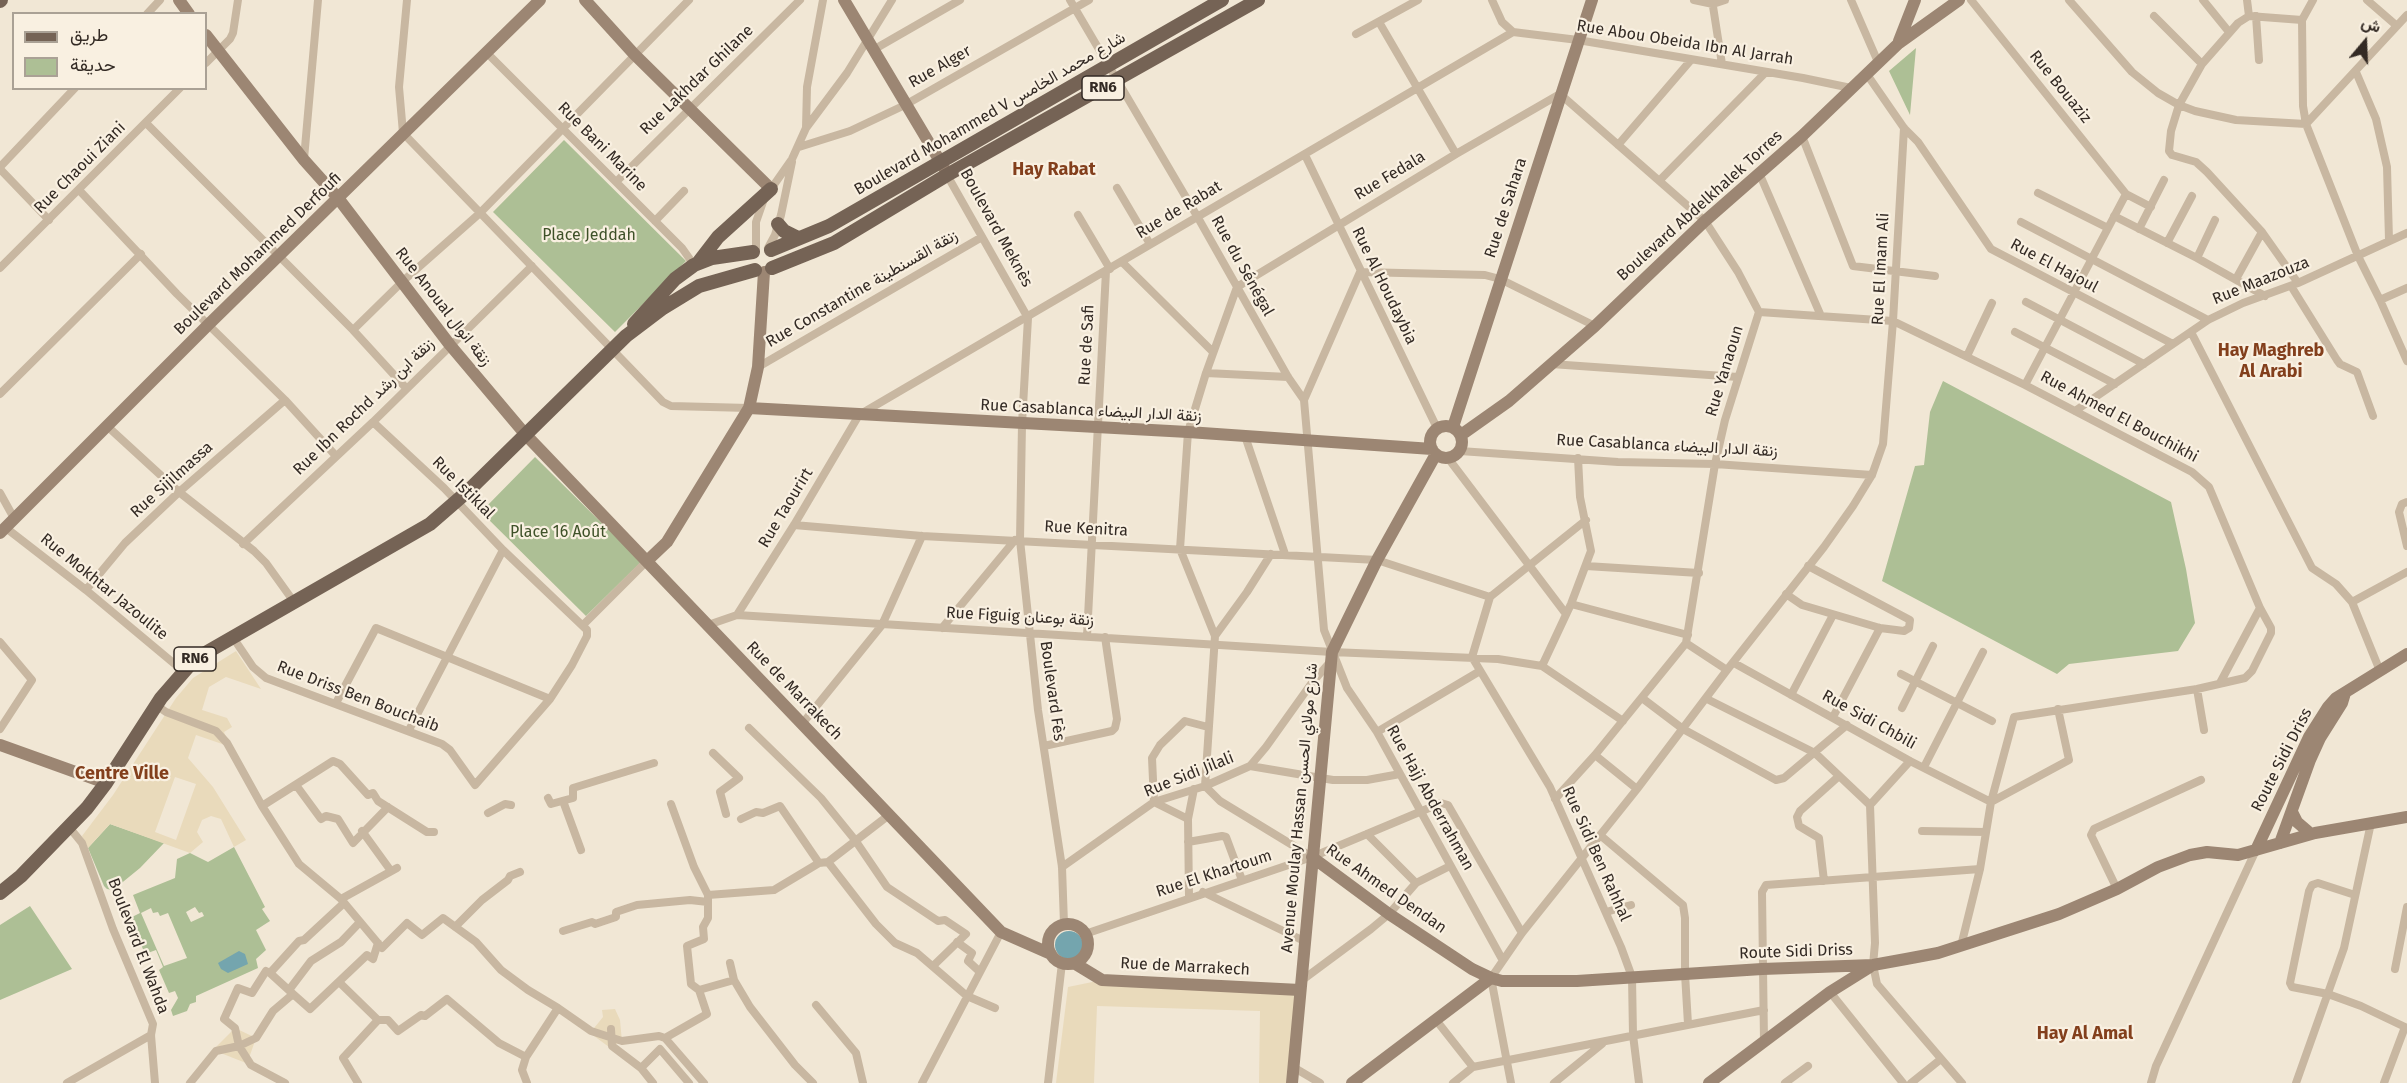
<!DOCTYPE html>
<meta charset="utf-8">
<style>
body{margin:0}
#map{position:relative;width:2407px;height:1083px;overflow:hidden;background:#f1e7d5;font-family:"Fira Sans",Vazirmatn,sans-serif}
canvas{display:block}
.legend{position:absolute;left:12px;top:12px;width:195px;height:78px;box-sizing:border-box;background:#f9f0e1;border:2px solid #aaa195;margin:0;padding:8px 10px;list-style:none;font-size:18px;color:#332a24}
.legend li{display:flex;align-items:center;gap:12px;height:30px}
.legend b{width:30px;border:2px solid #aaa195}
.north{position:absolute;left:2335px;top:12px;width:60px;height:60px;-webkit-text-stroke:4px #f9f0e1;paint-order:stroke;rotate:19deg;font-size:16px;font-weight:700;line-height:24px;text-align:center;color:#332a24}
.north::after{content:'';display:block;margin:auto;width:21px;height:27px;background:#332a24;clip-path:polygon(50% 0,100% 100%,50% 72%,0 100%)}
</style>
<div id="map">
<canvas width="2407" height="1083"></canvas>
<ul class="legend">
<li><b style="height:8px;background:#756355"></b>طريق</li>
<li><b style="height:16px;background:#adbf95"></b>حديقة</li>
</ul>
<div class="north">ش</div>
</div>
<script>
const ctx = document.querySelector('canvas').getContext('2d');
ctx.lineJoin = 'round';
function fill(path, color) {
  ctx.fillStyle = color;
  ctx.fill(path, 'evenodd');
}
function shape(rows) {
  const path = new Path2D();
  for (const r of rows) {
    if (r.length === 3) {
      path.moveTo(r[0] + r[2], r[1]);
      path.arc(r[0], r[1], r[2], 0, 2 * Math.PI);
      continue;
    }
    path.moveTo(r[0], r[1]);
    for (let i = 2; i < r.length; i += 2) path.lineTo(r[i], r[i + 1]);
  }
  return path;
}
function strokePath(path, color, width, dash) {
  ctx.strokeStyle = color;
  ctx.lineWidth = width;
  ctx.lineCap = dash ? 'butt' : 'round';
  ctx.setLineDash(dash || []);
  ctx.stroke(path);
}
function write(font, color, halo, rows, align = 'center') {
  ctx.font = font + ' "Fira Sans",Vazirmatn,sans-serif';
  ctx.lineWidth = 4.5;
  ctx.setLineDash([]);
  ctx.textBaseline = 'middle';
  ctx.strokeStyle = halo;
  ctx.fillStyle = color;
  for (const [text, x, y, turn = 0] of rows) {
    ctx.save();
    ctx.translate(x, y);
    ctx.rotate((+turn || 0) * Math.PI / 180);
    ctx.textAlign = isNaN(turn) ? turn : align;
    if (halo) ctx.strokeText(text, 0, 0);
    ctx.fillText(text, 0, 0);
    ctx.restore();
  }
}
fill(shape([
 [1916,48,1910,115,1889,71],
 [564,140,686,261,615,332,493,212],
 [1943,381,2171,502,2186,569,2195,623,2178,651,2069,664,2057,674,1882,581,1915,466,1924,465,1930,412],
 [535,457,641,562,586,616,481,512],
 [110,824,164,843,140,868,113,890,107,889,104,886,88,848],
 [234,847,265,907,262,909,270,921,256,930,266,950,256,959,258,968,196,996,196,1002,190,1004,187,1011,173,1016,171,1010,178,998,175,991,169,993,159,970,163,967,156,950,145,954,130,918,140,913,133,895,175,878,177,859,190,853,208,862],
 [195,907,199,913,202,912,204,916,191,922,186,912],
 [151,908,153,913,158,912,160,916,168,913,187,958,164,966,141,913],
 [30,906,72,969,0,1000,0,925]
]), '#adbf95');
fill(shape([
 [236,651,261,689,226,677,209,687,202,710,227,718,232,727,224,732,229,743,225,745,196,735,188,758,213,787,246,840,234,847,221,819,211,816,202,820,197,832,203,842,190,853,110,824,88,848,82,836,113,795,176,698,193,678],
 [175,777,196,784,176,840,155,832],
 [1102,980,1300,990,1292,1083,1259,1083,1260,1011,1097,1006,1094,1083,1056,1083,1068,987],
 [615,1009,620,1020,622,1042,609,1047,590,1033,603,1017,602,1010],
 [235,1028,256,1038,249,1058,253,1060,251,1065,213,1050]
]), '#e9dabb');
fill(shape([
 [1069,945,14],
 [239,951,245,954,248,964,228,973,221,969,218,963]
]), '#74a5ae');
strokePath(shape([
 [407,0,399,87,403,133,663,402,671,406,749,408],
 [1070,0,1197,216,1288,377,1304,400,1324,630,1347,688,1377,732,1502,959],
 [1492,0,1502,22,1513,32,1578,40,1803,78,1851,88],
 [1694,0,1713,4,1725,0],
 [1712,0,1722,64],
 [1851,0,1878,62],
 [1971,0,2126,194,2151,207],
 [2069,0,2132,72,2158,93,2179,105,2195,111,2236,120,2306,124],
 [2203,0,2229,32],
 [2247,0,2249,16],
 [2313,0,2302,20,2303,106,2306,124,2358,256,2380,300,2407,361],
 [2367,0,2397,26],
 [147,14,160,0],
 [2154,16,2202,64],
 [2256,16,2259,60],
 [1379,22,1456,154],
 [1356,34,1418,0],
 [873,50,960,0],
 [487,53,682,248,694,265],
 [206,63,230,39,233,33,238,0],
 [2356,72,2376,119,2387,167,2389,240],
 [1866,73,1904,128,1918,142,1991,249,2173,344],
 [146,123,353,330,406,388],
 [2306,124,2407,15],
 [806,128,807,87,823,0],
 [1802,136,1853,266,1935,276],
 [1618,145,1691,60],
 [799,147,850,131,905,105,1089,0],
 [1305,155,1437,428],
 [304,159,318,0],
 [0,167,75,88],
 [0,169,49,220],
 [947,175,1028,318,1022,424,1020,540,1038,710,1062,867,1064,924],
 [1760,175,1821,316],
 [1660,180,1765,73],
 [616,182,800,0],
 [1117,188,1150,244],
 [79,190,177,294,285,400,336,456],
 [2038,193,2108,228],
 [1078,215,1110,269],
 [2114,216,2197,258,2265,296],
 [655,221,684,191],
 [2021,222,2208,320],
 [2139,229,2164,180],
 [2167,243,2192,196],
 [768,248,775,235,781,215,792,162],
 [756,249,756,222,764,199,792,159,806,128,847,73,892,0],
 [2197,258,2215,220],
 [1122,262,1213,352],
 [0,268,180,88],
 [2236,279,2262,232],
 [2298,283,2262,232,2207,172,2196,162,2172,155,2169,151,2171,131,2179,105,2202,64,2238,23,2249,16,2302,20],
 [2291,286,2337,360,2340,364,2357,372,2373,416],
 [2380,300,2407,288],
 [2026,302,2144,364],
 [1759,312,1893,321,2025,385,2192,472,2209,487,2260,608,2271,628,2271,633,2252,671,2245,678,2197,689,2014,717,1991,802,1980,869,1961,946],
 [353,330,403,281,480,213,689,0],
 [2015,332,2115,384],
 [2191,332,2312,568,2336,584,2352,602,2380,671],
 [1967,356,1992,303],
 [1551,364,1738,377],
 [758,367,982,237],
 [1206,373,1288,377],
 [2025,385,2126,194],
 [0,394,141,254],
 [1304,400,1360,272,1485,275,1500,279,1595,326],
 [2075,411,2208,320,2243,303,2298,283,2407,233],
 [107,426,179,492,254,551,266,563,294,602],
 [1245,436,1285,554],
 [1460,451,1618,462,1715,464,1872,475],
 [1448,458,1566,614],
 [0,493,15,520],
 [2407,502,2402,504,2399,512,2407,546],
 [1586,520,1490,597,1472,657,1550,787,1621,947,1632,977,1633,1035,1639,1083],
 [794,525,922,536,1377,560,1490,597],
 [6,528,86,590,183,671],
 [243,544,373,422,532,266],
 [1586,566,1699,573],
 [86,590,125,543,179,492,285,400],
 [1786,594,1802,605,1880,628,1904,631,1909,628,1910,620,1808,566],
 [2352,602,2407,572],
 [1571,604,1688,635],
 [737,615,794,525,859,415,1513,32],
 [583,625,647,561],
 [708,625,737,615,1332,652,1498,659,1542,666,1623,721],
 [942,628,1015,540],
 [232,636,253,667,266,678,442,744,450,750,475,785,550,699,572,665,587,636,587,630,503,550,444,488,373,422],
 [1087,636,1106,271],
 [1215,636,1247,592,1271,554],
 [0,642,32,680,0,729],
 [1686,643,1727,670],
 [1734,663,1910,761,1991,802,2069,760,2058,709],
 [1542,666,1571,604,1591,551,1580,497,1578,458],
 [1901,674,1992,721],
 [2220,683,2260,608],
 [2197,689,2204,730],
 [1791,695,1833,615],
 [1642,698,1683,729,1776,780,1784,778,1847,725],
 [1707,699,1815,753,1870,805],
 [336,703,376,628,550,699],
 [156,705,166,712,216,731,227,743,262,806,299,864,341,899,382,948,407,923,422,935,443,918,476,942,501,970,528,990,558,1008,591,1031,622,1041,659,1036,665,1038,707,1014,699,990,734,980],
 [1902,708,1933,646],
 [1833,717,1880,628],
 [802,724,882,625,922,536],
 [749,728,821,798,855,840,887,887,938,921,945,920,966,934,933,966],
 [409,730,503,550],
 [1377,732,1480,671],
 [1044,746,1112,731,1115,728,1117,719,1105,637],
 [713,753,739,778,720,792,726,814],
 [1595,755,1637,789],
 [1250,766,1333,780,1367,780,1400,774],
 [1924,767,1983,652],
 [296,785,321,819,326,816,338,819,353,843,388,807],
 [1205,786,1215,636,1180,549,1188,432,1206,373,1237,287,1456,154,1560,94,1705,221,1738,272,1759,312],
 [1205,786,1220,801,1312,857],
 [548,798,551,804,573,798,573,788,654,763],
 [1555,799,1595,755,1686,643,1715,464,1725,420,1759,312],
 [563,801,581,850],
 [671,804,694,867,708,895,708,918,703,927,704,939,687,946,691,984,699,990],
 [1870,805,1875,943,1873,965,1877,984,1962,1083],
 [1870,805,1910,761],
 [262,806,333,761,340,764,368,795,373,793,378,801,427,832,434,832],
 [488,813,505,804,511,805],
 [741,819,756,812,763,813,780,806,819,863],
 [1188,819,1154,802,1152,758,1160,745,1185,721,1208,727],
 [69,827,82,843,113,929,153,1024,151,1035,155,1083],
 [362,831,391,871],
 [1922,831,1986,832],
 [1367,834,1416,883],
 [1600,835,1683,905,1685,918,1685,974,1688,1024],
 [1188,842,1222,836,1226,837,1242,880],
 [828,862,876,924,895,943,917,953,967,996,995,1008],
 [1062,867,1154,802,1205,786,1250,766,1266,747,1311,684,1330,662],
 [1824,881,1819,838,1799,826,1797,817,1800,811,1839,776],
 [2117,889,2091,835,2094,829,2201,780],
 [1203,892,1304,941],
 [708,895,774,890,819,863,828,862,889,815],
 [2355,895,2318,883,2312,885,2309,891,2290,983,2292,987,2328,994,2361,1006,2405,1027,2384,1083],
 [1189,897,1188,819,1194,789],
 [341,899,397,868],
 [1606,912,1631,905],
 [455,927,482,900,508,880,510,876,520,872],
 [563,931,592,922,595,924,616,917,616,912,637,905,690,900,708,902],
 [1085,934,1312,857,1441,803,1448,805,1522,933],
 [957,942,972,953,968,961,980,972],
 [730,963,734,980,750,1007,795,1065,813,1083],
 [2395,969,2407,907],
 [1301,981,1371,929,1389,914,1416,883,1450,866],
 [339,982,378,1020,388,1020,398,1031,421,1015,425,1016,447,999,499,1043,526,1057,558,1008],
 [289,990,311,961,341,942,360,922],
 [1830,992,1903,1083],
 [293,994,310,1009,367,955,373,959,378,943],
 [816,1005,856,1053,863,1083],
 [1436,1020,1473,1067],
 [611,1029,612,1046,641,1068,660,1049,689,1083],
 [665,1038,704,1083],
 [1764,1041,1762,892,1766,885,1980,869],
 [526,1057,522,1070,527,1083],
 [1293,1067,1320,1083],
 [641,1068,653,1083],
 [67,1083,151,1035],
 [190,1083,216,1051,239,1046,256,1038,273,1011,293,994,270,973],
 [285,1083,251,1065,239,1046,235,1028,224,1019,238,988,252,993,266,971,270,973,299,941,304,940,344,903],
 [358,1083,343,1058,378,1020],
 [922,1083,1001,932],
 [1048,1083,1062,963],
 [1453,1083,1473,1067,1764,1010],
 [1511,1083,1491,978,1522,933,1637,789,1727,670,1824,547,1853,506,1872,475,1883,444,1893,321,1904,128],
 [1554,1083,1602,1044],
 [1785,1083,1808,1066],
 [1911,1083,1941,1059],
 [2151,1083,2156,1066,2256,850],
 [2296,1083,2344,948,2371,823]
]), '#c8b7a1', 8);
strokePath(shape([
 [179,0,189,14],
 [585,0,634,54,771,189],
 [844,0,944,168],
 [206,35,304,160,338,198,450,345,525,434,1001,932,1051,954],
 [1899,41,1915,0],
 [749,408,1188,432,1432,449],
 [1446,442,16],
 [1453,427,1592,0],
 [1461,435,1509,401,1595,326,1705,221,1802,136,1899,43,1959,0],
 [0,533,209,324,540,0],
 [647,561,667,542,749,408,758,367,764,272],
 [0,745,106,783],
 [2292,812,2297,822,2311,834],
 [2280,843,2310,760,2320,738,2342,703,2345,693],
 [2256,850,2309,737,2328,707,2336,698,2407,654],
 [1312,857,1389,914,1472,969,1491,978,1502,981,1577,981,1762,969,1873,965,1906,959,1938,953,2059,914,2117,889,2158,867,2190,855,2207,852,2238,855,2315,833,2407,817],
 [1068,944,20],
 [1074,963,1102,980,1300,990],
 [1292,1083,1332,652,1377,560,1436,454],
 [1352,1083,1491,978],
 [1709,1083,1830,992,1870,967]
]), '#9c8673', 12);
strokePath(shape([
 [0,1,1,0],
 [778,224,784,231,798,238],
 [771,250,829,226,1222,0],
 [698,263,718,237,771,189],
 [772,268,834,243,947,175,1258,0],
 [634,324,675,279,694,265,712,258,753,252],
 [0,893,21,876,87,808,106,783,161,698,195,659,430,524,468,491,626,336,663,308,699,286,755,270]
]), '#756355', 14);
for (const [x, y, w] of [
 [1103,88,42],
 [195,659,42]
]) {
  const box = new Path2D();
  box.roundRect(x - w / 2, y - 12, w, 24, 4.5);
  ctx.fillStyle = '#f9f0e1';
  ctx.fill(box);
  strokePath(box, '#332a24', 1.5);
}
write('bold 15px', '#332a24', null, [
 ["RN6",1103,88],
 ["RN6",195,659]
]);
write('16px', '#332a24', '#f9f0e1', [
 ["Rue Abou Obeida Ibn Al Jarrah",1685,43,9],
 ["Rue Alger",940,67,-30],
 ["Rue Lakhdar Ghilane",697,80,-44],
 ["Rue Bouaziz",2060,87,51],
 ["Boulevard Mohammed V شارع محمد الخامس",990,114,-30],
 ["Rue Bani Marine",602,147,45],
 ["Rue Chaoui Ziani",80,168,-45],
 ["Rue Fedala",1390,176,-31],
 ["Boulevard Abdelkhalek Torres",1700,206,-42],
 ["Rue de Sahara",1506,208,-72],
 ["Rue de Rabat",1179,210,-31],
 ["Boulevard Meknès",996,228,61],
 ["Boulevard Mohammed Derfoufi",258,254,-44],
 ["Rue du Sénégal",1242,266,61],
 ["Rue El Hajoul",2054,266,28],
 ["Rue El Imam Ali",1881,269,-87],
 ["Rue Maazouza",2261,281,-22],
 ["Rue Al Houdaybia",1384,286,64],
 ["Rue Constantine زنقة القسنطينة",862,289,-30],
 ["Rue Anoual زنقة انوال",443,307,52],
 ["Rue de Safi",1087,345,-87],
 ["Rue Yanaoun",1725,371,-73],
 ["Rue Ibn Rochd زنقة ابن رشد",364,407,-44],
 ["Rue Casablanca زنقة الدار البيضاء",1091,411,3],
 ["Rue Ahmed El Bouchikhi",2119,417,28],
 ["Rue Casablanca زنقة الدار البيضاء",1667,446,3],
 ["Rue Sijilmassa",172,480,-42],
 ["Rue Istiklal",463,488,45],
 ["Rue Taourirt",786,508,-59],
 ["Rue Kenitra",1086,529,3],
 ["Rue Mokhtar Jazoulite",104,587,39],
 ["Rue Figuig زنقة بوعنان",1020,617,3],
 ["Rue de Marrakech",794,691,46],
 ["Boulevard Fès",1052,691,82],
 ["Rue Driss Ben Bouchaib",358,697,21],
 ["Rue Sidi Chbili",1869,720,29],
 ["Route Sidi Driss",2282,760,-63],
 ["Rue Sidi Jilali",1189,775,-22],
 ["Rue Hajj Abderrahman",1430,798,61],
 ["Avenue Moulay Hassan شارع مولاي الحسن",1300,808,-85],
 ["Rue Sidi Ben Rahhal",1596,854,66],
 ["Rue El Khartoum",1214,874,-18],
 ["Rue Ahmed Dendan",1386,889,35],
 ["Boulevard El Wahda",138,946,69],
 ["Route Sidi Driss",1796,952,-2],
 ["Rue de Marrakech",1185,967,3]
]);
write('16px', '#3e5128', '#f9f0e1', [
 ["Place Jeddah",589,236],
 ["Place 16 Août",558,533]
]);
write('bold 18px', '#833f1c', '#f9f0e1', [
 ["Hay Rabat",1054,170],
 ["Hay Maghreb",2271,351],
 ["Al Arabi",2271,372],
 ["Centre Ville",122,774],
 ["Hay Al Amal",2085,1034]
]);
</script>
